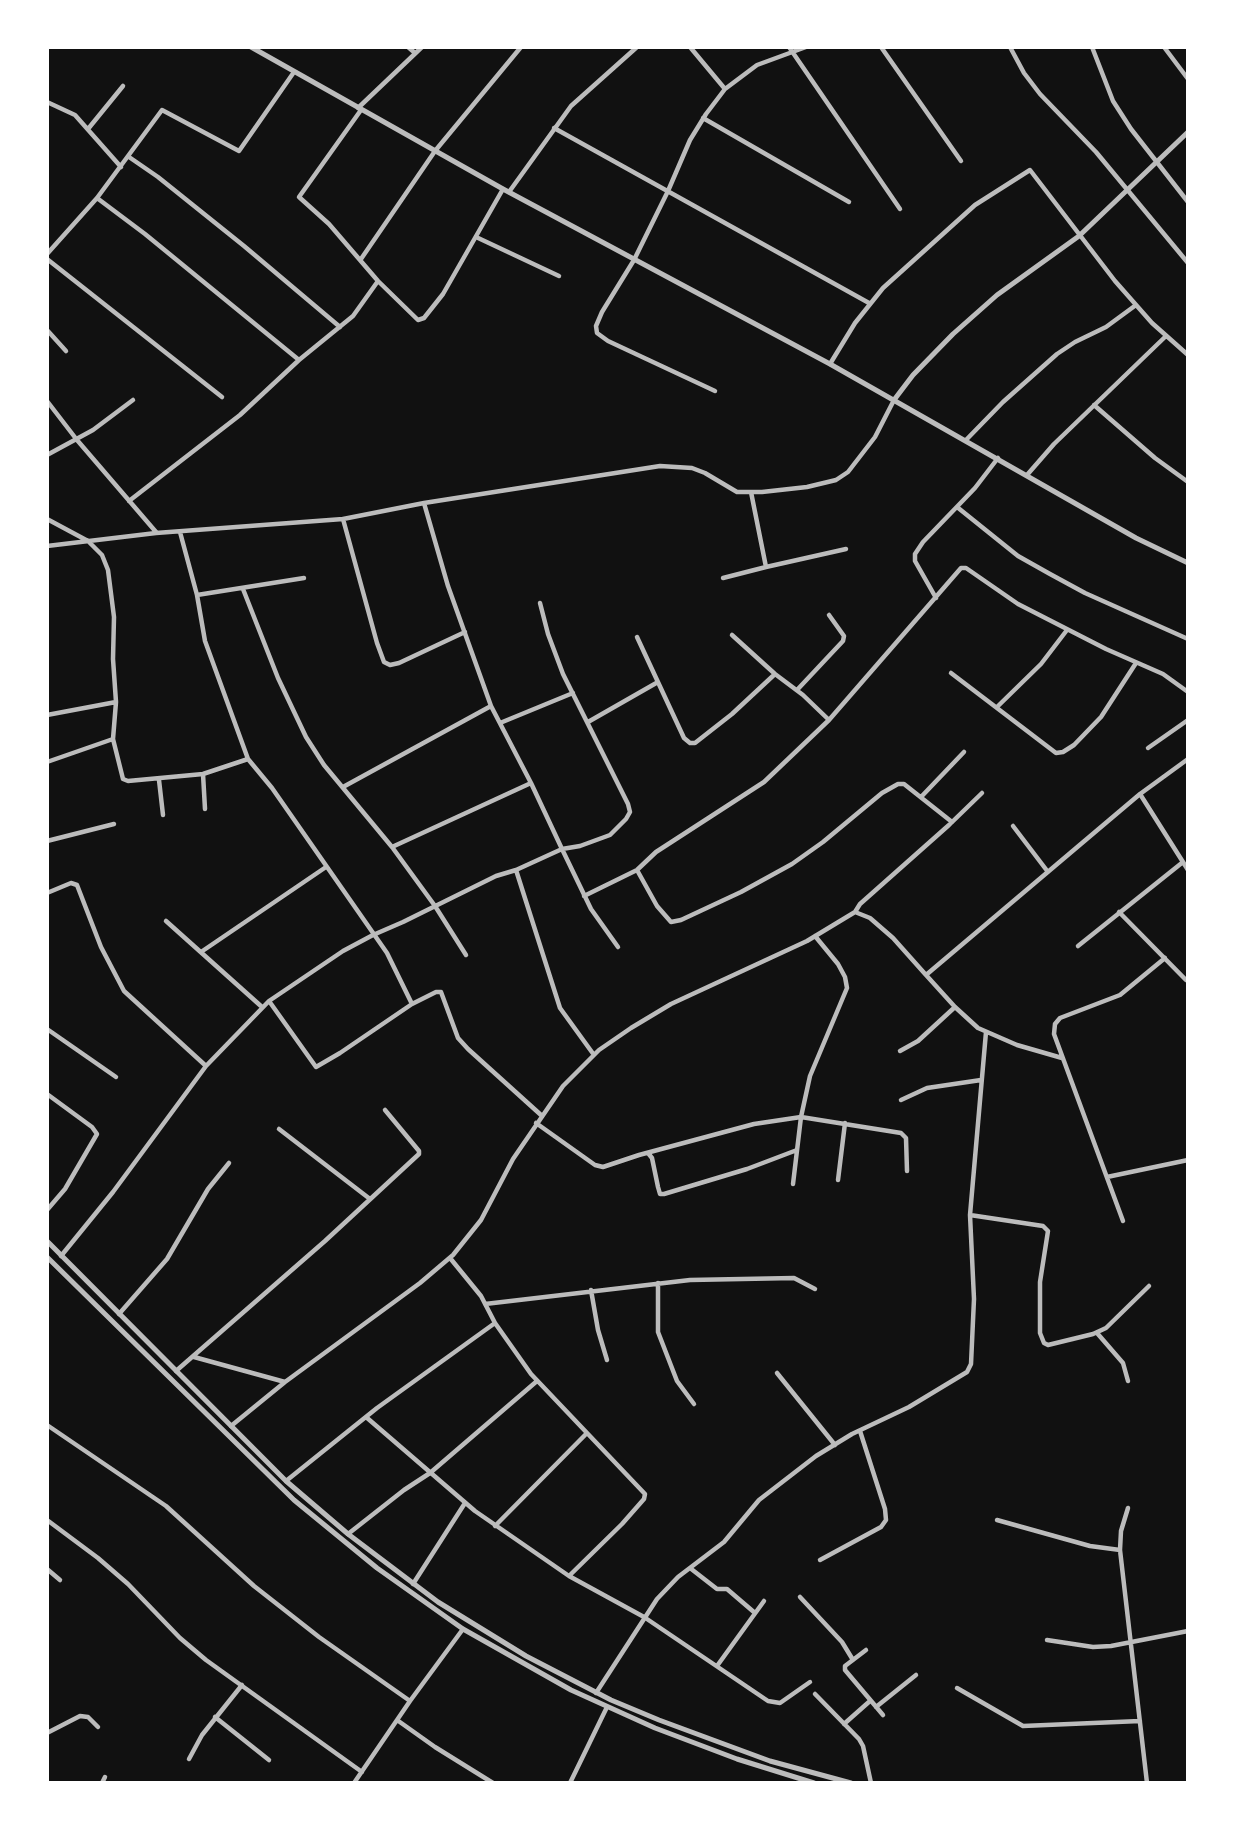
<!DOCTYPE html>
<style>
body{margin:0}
#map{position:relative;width:1235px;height:1830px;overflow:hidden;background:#111;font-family:Commissioner,sans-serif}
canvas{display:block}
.frame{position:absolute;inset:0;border:49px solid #fff;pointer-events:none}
</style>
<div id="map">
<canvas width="1235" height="1830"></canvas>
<div class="frame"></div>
</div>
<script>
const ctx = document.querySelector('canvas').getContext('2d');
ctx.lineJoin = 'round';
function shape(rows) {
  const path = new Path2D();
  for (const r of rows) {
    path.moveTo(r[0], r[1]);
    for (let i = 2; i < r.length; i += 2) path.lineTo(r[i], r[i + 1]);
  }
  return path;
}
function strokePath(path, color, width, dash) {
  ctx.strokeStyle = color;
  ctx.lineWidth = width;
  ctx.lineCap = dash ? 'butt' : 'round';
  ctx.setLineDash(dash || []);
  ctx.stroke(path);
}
strokePath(shape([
 [408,47,415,53],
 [690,47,725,89],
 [789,47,900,209],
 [881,47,961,161],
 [1010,47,1024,73,1040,94,1096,152,1188,263],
 [1092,47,1113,101,1131,129,1188,202],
 [1164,47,1188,79],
 [47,102,75,115,121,167],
 [358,108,422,47],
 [361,110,299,197,329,224,378,281,418,320,424,318,443,294,503,189],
 [703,118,849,202],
 [554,128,869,303],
 [88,129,123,86],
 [129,157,158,177,244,246,340,327],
 [509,192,571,106,637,47],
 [97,198,145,234,299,360],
 [476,237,559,276],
 [47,254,97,198,162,110,239,151,294,72],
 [47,259,222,397],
 [361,259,435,151,521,47],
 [47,330,66,351],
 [830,364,855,323,883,288,975,205,1030,170,1115,281,1152,323,1188,355],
 [715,391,608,341,597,333,596,326,602,312,634,260,668,191,690,140,706,114,725,89,757,65,806,47],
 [47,401,77,440,156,532],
 [1094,405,1155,458,1188,482],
 [966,440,1003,402,1057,354,1075,342,1106,327,1136,305],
 [47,455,93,430,133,400],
 [1027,475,1054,444,1166,336],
 [751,492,766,567,846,549],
 [129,501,240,415,299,360,353,316,378,281],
 [424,503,660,466,692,468,705,473,737,492,762,492,807,487,836,480,848,472,875,437,894,400],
 [957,507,1018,556,1050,574,1085,593,1188,639],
 [47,519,88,541,102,555,108,570,114,617,113,659,116,702,113,739,123,779,128,781,203,774,248,759],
 [343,519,377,643,384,662,390,665,399,663,465,632],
 [180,532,197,595,205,641,248,759,272,788,387,953,412,1004],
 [47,546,156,533,343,519,424,503,448,586,491,706,531,783,562,849,516,870,560,1008,594,1055],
 [723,578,766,567],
 [243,589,278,678,306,737,324,765,392,847,435,906,466,955],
 [197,595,304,578],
 [936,598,915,561,915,554,923,542,975,488,998,458],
 [540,603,548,634,563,674,628,804,630,812,626,819,610,835,580,846,562,849,591,909,618,947],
 [732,635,775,674,803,695,829,720],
 [637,637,684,738,690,743,695,743,732,714,775,674],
 [951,673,1056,753,1063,752,1074,745,1101,717,1136,663],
 [797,690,843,641,844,636,829,615],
 [997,707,1041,664,1067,630],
 [47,715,116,702],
 [588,722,658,682],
 [500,723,573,693],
 [1148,748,1188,720],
 [47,762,113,739],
 [203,774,205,809],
 [159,780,163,815],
 [343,787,491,706],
 [1140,794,1188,870],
 [921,797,964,752],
 [1013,826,1048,872],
 [47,841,114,824],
 [392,847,531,783],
 [637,870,657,906,671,922,681,920,741,892,792,864,823,842,882,793,898,784,904,784,952,822],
 [47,893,71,883,77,885,101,947,124,991,206,1066],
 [584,896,637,870,656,852,764,782,829,720,961,568,966,568,1018,604,1106,649,1163,674,1188,692],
 [855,912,860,904,949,825,982,793],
 [1119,912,1186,980],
 [166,921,262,1007],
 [1078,946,1183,862],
 [201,952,326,867],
 [926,975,955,1007,978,1028,1017,1045,1062,1058],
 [269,1001,316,1067,340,1053,412,1004,436,992,441,992,458,1038,468,1049,541,1115],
 [47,1029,116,1077],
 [900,1051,918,1041,955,1007],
 [47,1094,92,1127,97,1134,65,1189,47,1210],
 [901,1100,927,1088,981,1080],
 [536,1123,595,1165,603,1167,639,1155,754,1124,801,1117,901,1133,906,1138,907,1171],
 [279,1129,370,1199],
 [648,1153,652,1158,658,1187,660,1194,664,1194,747,1169,797,1150],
 [1107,1177,1188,1160],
 [838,1180,845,1123],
 [793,1184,801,1117,810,1076,847,988,845,977,838,964,815,936],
 [970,1215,1043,1226,1048,1231,1040,1282,1040,1333,1044,1343,1048,1345,1093,1334,1106,1328,1149,1286],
 [1123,1221,1054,1034,1055,1024,1060,1018,1120,995,1165,958],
 [61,1256,113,1192,206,1066,269,1001,343,951,373,935,403,922,496,876,516,870],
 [450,1258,481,1296,495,1323,531,1374,645,1494,644,1499,622,1524,569,1576],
 [658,1283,658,1332,677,1381,694,1404],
 [591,1290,598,1330,607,1360],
 [485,1304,690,1280,794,1278,815,1289],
 [119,1314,167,1259,208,1189,229,1163],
 [1097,1333,1123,1363,1128,1381],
 [194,1357,285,1382],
 [176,1371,325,1241,419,1154,419,1151,385,1110],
 [777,1373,835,1445],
 [366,1417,475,1511,569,1576,644,1617,768,1701,780,1703,810,1682],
 [47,1425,166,1506,254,1586,319,1637,410,1701],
 [231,1426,285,1382,420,1283,453,1255,481,1220,513,1159,563,1086,599,1050,631,1028,671,1004,807,941,855,912,870,918,893,938,926,975,1140,794,1188,759],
 [286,1481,377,1408,495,1323],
 [1128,1508,1121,1531,1120,1550,1147,1783],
 [47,1520,98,1558,128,1584,180,1638,206,1660,362,1772],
 [997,1520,1090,1546,1120,1550],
 [495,1526,587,1433],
 [348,1534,404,1490,430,1473,537,1381],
 [820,1560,881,1527,886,1520,885,1509,860,1431],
 [690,1568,717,1589,727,1589,755,1613],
 [47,1569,60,1580],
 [413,1584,465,1503],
 [800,1597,842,1642,853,1660],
 [1047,1640,1093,1647,1111,1646,1188,1631],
 [866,1650,845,1666,845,1670,883,1715],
 [717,1666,764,1601],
 [957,1688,1023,1726,1140,1721],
 [596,1693,657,1599,678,1577,724,1542,759,1500,816,1456,852,1434,909,1407,967,1372,971,1364,974,1299,970,1215,986,1032],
 [815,1694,859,1739,863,1746,871,1783],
 [876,1707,916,1675],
 [215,1717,269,1760],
 [397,1720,435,1747,493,1783],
 [844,1724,870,1701],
 [47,1733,80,1716,88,1717,98,1727],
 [189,1759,202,1735,242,1685],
 [102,1783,105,1777],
 [354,1783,410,1701,463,1629],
 [570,1783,607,1707]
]), '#bcbcbc', 4.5);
strokePath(shape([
 [251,47,503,189,830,364,1136,538,1188,563],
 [894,400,913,375,953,334,997,295,1079,236,1188,132],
 [47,1241,286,1481,348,1534,438,1602,526,1656,611,1700,659,1720,770,1761,851,1783],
 [47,1257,294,1500,377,1568,463,1629,571,1690,655,1728,737,1759,814,1783]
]), '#bcbcbc', 5);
</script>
